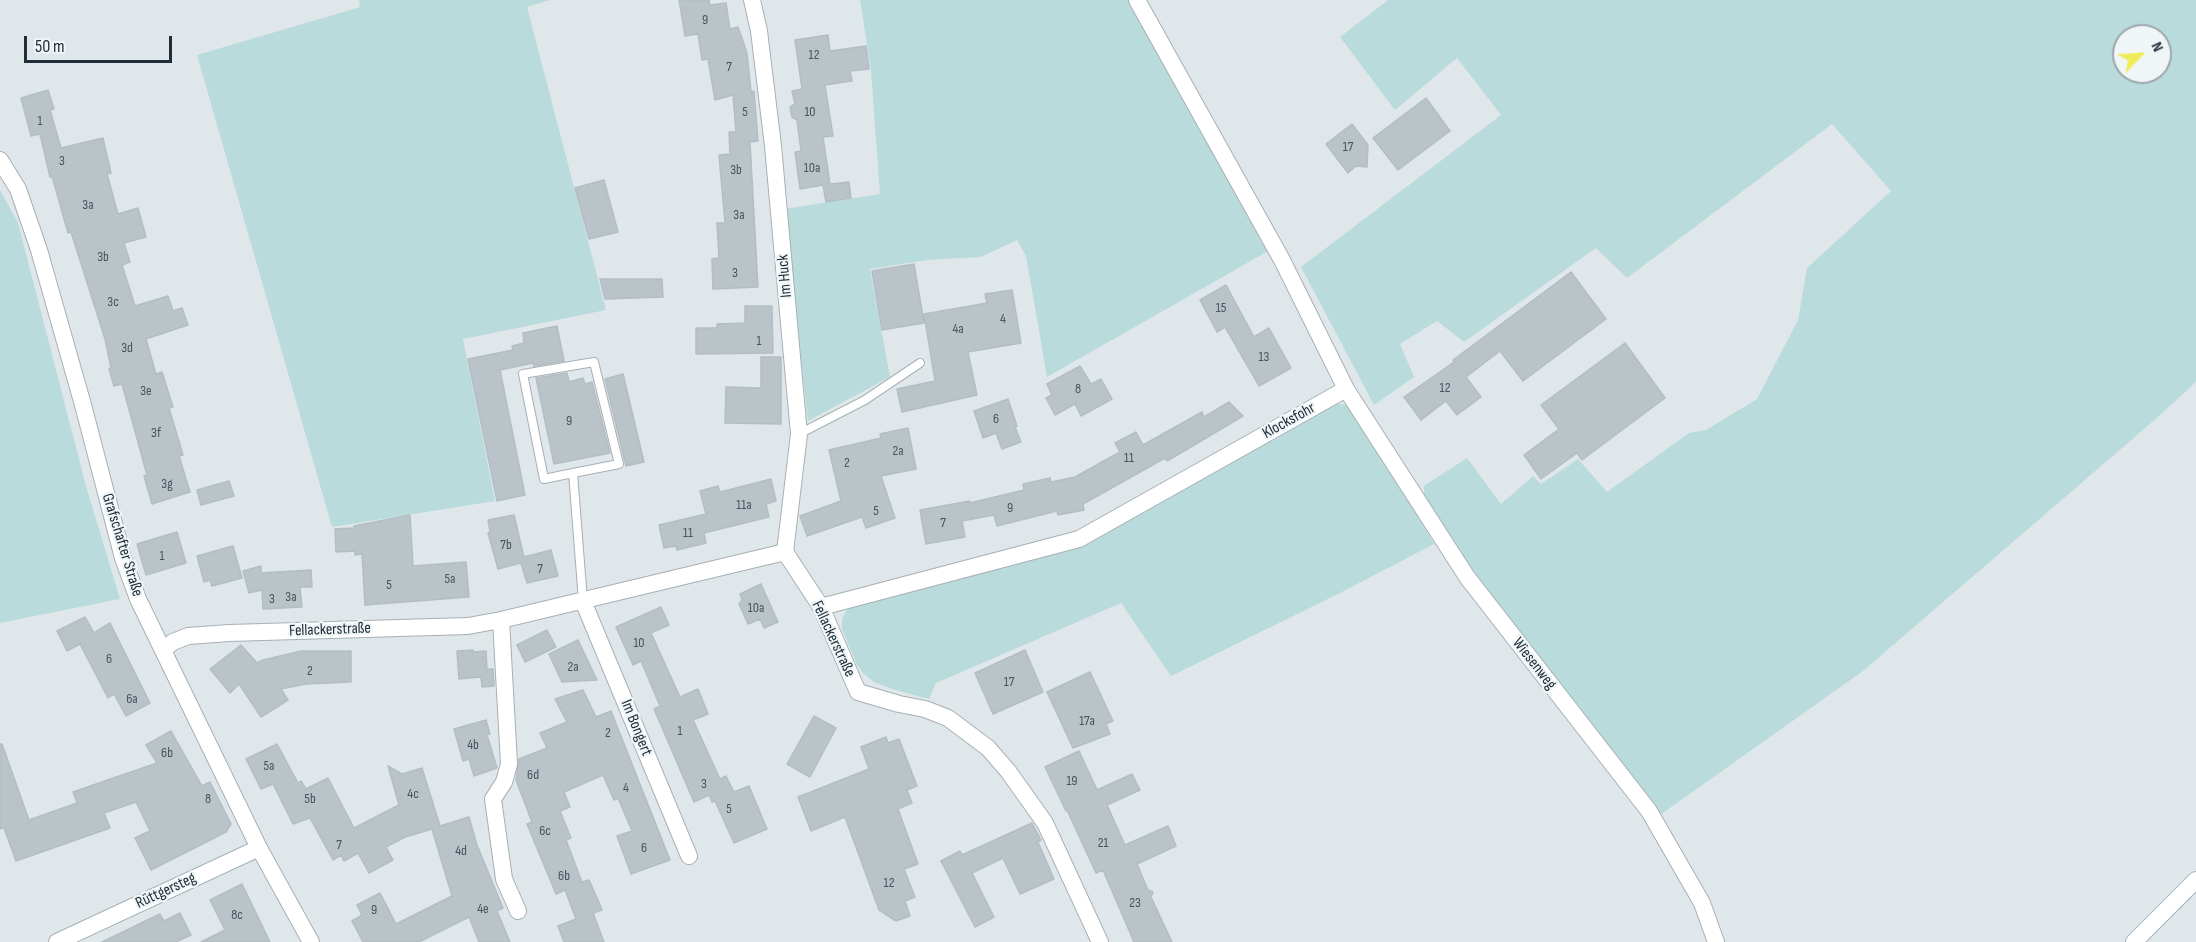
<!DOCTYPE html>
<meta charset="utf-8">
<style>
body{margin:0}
#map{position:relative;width:2196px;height:942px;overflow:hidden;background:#e0e7eb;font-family:"Sofia Sans Condensed",sans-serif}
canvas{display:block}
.north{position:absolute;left:2112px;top:24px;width:60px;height:60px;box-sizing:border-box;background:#f0f6f7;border:2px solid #9da6ab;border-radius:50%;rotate:65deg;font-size:16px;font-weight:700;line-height:24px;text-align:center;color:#212e3a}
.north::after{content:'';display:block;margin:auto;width:21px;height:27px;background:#eeec5b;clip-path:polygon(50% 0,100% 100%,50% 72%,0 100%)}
.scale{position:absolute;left:24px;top:36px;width:148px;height:27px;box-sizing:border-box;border:3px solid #212e3a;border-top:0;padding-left:8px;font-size:18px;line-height:21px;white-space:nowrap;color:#212e3a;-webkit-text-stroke:4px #f0f6f7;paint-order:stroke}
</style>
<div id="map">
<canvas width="2196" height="942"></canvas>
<div class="north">N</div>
<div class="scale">50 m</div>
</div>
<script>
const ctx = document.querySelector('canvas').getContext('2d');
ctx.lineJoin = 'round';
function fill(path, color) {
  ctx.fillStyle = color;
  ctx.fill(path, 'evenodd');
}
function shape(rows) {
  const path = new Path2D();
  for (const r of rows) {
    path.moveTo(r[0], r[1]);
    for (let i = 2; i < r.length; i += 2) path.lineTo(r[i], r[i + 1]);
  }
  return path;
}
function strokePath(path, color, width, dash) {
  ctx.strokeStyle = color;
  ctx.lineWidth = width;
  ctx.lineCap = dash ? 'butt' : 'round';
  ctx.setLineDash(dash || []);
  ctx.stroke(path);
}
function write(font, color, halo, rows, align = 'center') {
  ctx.font = font + ' "Sofia Sans Condensed",sans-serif';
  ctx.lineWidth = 4.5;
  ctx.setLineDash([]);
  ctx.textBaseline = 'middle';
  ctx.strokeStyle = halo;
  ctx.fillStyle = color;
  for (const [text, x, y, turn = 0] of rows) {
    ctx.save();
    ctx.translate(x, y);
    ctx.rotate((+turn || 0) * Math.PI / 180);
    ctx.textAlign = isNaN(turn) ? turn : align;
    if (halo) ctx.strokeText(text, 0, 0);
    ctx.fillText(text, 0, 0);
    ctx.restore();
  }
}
fill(shape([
 [359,0,550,0,527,7,606,310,463,339,495,501,332,527,197,55,360,7],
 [860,0,1129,0,1270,250,1047,377,1026,256,1017,240,981,257,927,260,870,269,890,377,808,421,784,209,880,194,871,71],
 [1388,0,2196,0,2196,382,2151,423,1863,671,1660,815,1521,637,1427,506,1424,497,1424,486,1467,458,1501,504,1533,476,1541,484,1578,459,1607,492,1689,433,1706,430,1757,399,1798,320,1807,268,1891,191,1832,124,1627,278,1596,248,1464,342,1437,321,1400,344,1414,377,1374,405,1301,267,1501,115,1457,58,1395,110,1340,37],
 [2124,36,2160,36,2160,72,2124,72],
 [0,190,18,223,86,486,120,599,0,623],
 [1334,403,1346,405,1356,411,1434,544,1338,594,1171,676,1121,603,936,683,929,699,892,689,874,682,863,673,857,665,842,629,842,619,847,609,1091,540]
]), '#b9dbdb');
const building = shape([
 [679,0,709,0,710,5,726,3,730,29,738,27,747,53,751,92,754,91,758,141,750,142,758,287,713,289,712,259,719,258,717,223,725,223,719,155,730,154,729,132,736,132,733,95,715,100,708,59,702,60,698,34,685,36,679,0],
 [828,35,830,51,866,46,869,69,850,71,852,81,825,85,833,136,823,137,830,184,849,182,851,198,826,202,823,185,800,189,795,152,801,151,797,120,792,117,790,107,795,104,792,91,802,89,795,40,828,35],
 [48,90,54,109,50,110,61,148,103,138,111,173,107,174,118,214,138,208,146,237,124,243,130,262,122,265,135,306,168,296,173,311,182,308,188,325,146,339,156,374,162,372,173,407,169,408,183,455,179,456,190,492,152,504,144,476,147,475,122,384,114,386,109,369,111,368,105,339,71,232,68,233,52,176,50,177,40,134,31,136,21,98,48,90],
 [1426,98,1450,131,1398,170,1373,138,1426,98],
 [1352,124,1368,145,1367,167,1356,166,1348,173,1326,144,1352,124],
 [604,180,618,232,589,239,575,188,604,180],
 [914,264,924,323,882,330,872,271,914,264],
 [1571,272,1606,319,1523,381,1500,351,1466,377,1481,397,1457,415,1446,401,1421,420,1404,397,1454,362,1453,360,1571,272],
 [600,279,662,279,663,297,605,299,600,279],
 [1226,285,1254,337,1269,328,1291,368,1259,386,1225,327,1217,332,1200,300,1226,285],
 [1012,290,1021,343,968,352,977,395,902,412,897,389,935,381,924,314,987,303,985,294,1012,290],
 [745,306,772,306,773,353,696,354,696,328,717,328,717,324,745,323,745,306],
 [557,326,564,361,534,366,533,363,500,370,525,495,497,501,468,359,513,350,512,346,524,343,523,333,557,326],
 [1625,343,1665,398,1582,460,1577,453,1541,479,1524,455,1559,429,1541,405,1625,343],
 [761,357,781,357,781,424,725,423,726,387,761,388,761,357],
 [1080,366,1091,384,1101,379,1112,399,1081,416,1075,404,1055,415,1046,398,1052,395,1047,384,1080,366],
 [567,373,569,382,583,378,585,384,592,382,610,453,554,464,536,378,567,373],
 [623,374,644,462,626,466,605,379,623,374],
 [1008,399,1017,426,1015,427,1021,442,1002,449,996,433,983,438,974,411,1008,399],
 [1229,402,1243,416,1179,454,1167,461,1165,458,1083,504,1084,510,1058,515,1057,511,997,526,994,515,962,521,965,537,926,544,920,510,970,501,970,503,1024,490,1023,484,1050,478,1051,482,1075,477,1120,452,1115,443,1136,432,1143,445,1202,412,1204,417,1229,402],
 [908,428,916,469,881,476,895,518,866,528,862,517,807,536,800,516,841,501,829,450,881,438,880,434,908,428],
 [771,479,776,501,766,504,769,517,704,533,706,543,677,550,676,546,664,548,659,525,706,514,700,491,718,486,720,492,771,479],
 [229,481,234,496,201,505,197,490,229,481],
 [410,515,413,566,466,562,469,597,365,605,362,554,355,555,355,551,336,552,335,529,354,528,354,526,410,515],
 [514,515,524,557,551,550,558,576,527,583,521,563,498,569,488,533,490,532,488,520,514,515],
 [177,532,186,563,146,575,137,544,177,532],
 [233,546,242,578,212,586,210,580,204,582,197,556,233,546],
 [261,566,261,573,311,570,312,587,300,587,302,607,263,609,262,590,249,593,243,571,261,566],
 [761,584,778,622,764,628,760,619,748,624,739,604,742,600,740,594,761,584],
 [661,607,669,625,651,633,680,697,698,689,708,714,693,720,720,779,726,776,734,792,749,786,767,829,734,843,715,801,712,802,709,795,694,802,654,709,660,706,641,661,633,665,616,627,661,607],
 [85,617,94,633,110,623,150,703,126,716,114,694,108,698,80,644,67,651,57,631,85,617],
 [547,630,556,647,525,662,517,645,547,630],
 [578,640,597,680,562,682,549,654,578,640],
 [241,645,257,663,263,660,301,651,351,651,351,682,306,684,281,689,288,700,261,717,239,684,230,693,210,669,241,645],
 [473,650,473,652,486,651,487,669,493,669,494,686,482,687,481,677,459,679,457,651,473,650],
 [1025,650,1043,692,993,714,975,673,1025,650],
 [1090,672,1113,721,1106,724,1110,734,1073,748,1047,692,1090,672],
 [583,690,596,717,611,711,670,860,631,874,617,836,632,831,618,798,614,800,603,775,564,792,570,807,560,811,571,838,566,840,582,882,589,880,598,900,602,910,593,913,604,942,564,942,558,926,576,919,565,890,556,894,527,824,532,822,516,780,519,759,547,748,540,733,567,722,555,699,583,690],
 [814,716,836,728,810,777,787,764,814,716],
 [486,720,490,734,487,735,497,768,474,776,469,759,463,761,454,729,486,720],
 [171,731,202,786,210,782,231,824,226,832,151,870,135,838,150,831,136,802,104,813,110,828,16,861,4,828,0,829,0,744,2,744,29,820,77,803,73,792,157,763,146,745,171,731],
 [886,737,888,743,899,739,917,786,907,790,912,803,898,809,918,864,904,869,915,897,905,901,910,916,896,921,879,910,845,817,811,831,798,797,869,769,861,747,886,737],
 [277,744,298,783,301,781,306,789,328,778,354,828,399,805,388,766,402,774,422,768,440,826,469,817,477,845,503,908,497,911,510,942,479,942,469,917,419,942,363,942,352,921,362,915,357,905,380,893,396,924,452,896,432,829,405,837,386,847,393,860,369,873,358,853,344,861,341,855,333,860,310,818,293,824,273,784,261,789,246,759,277,744],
 [1079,751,1097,790,1132,774,1140,790,1107,805,1125,845,1168,826,1176,846,1137,864,1148,890,1153,892,1151,897,1172,942,1134,942,1103,870,1096,873,1067,810,1066,811,1045,767,1079,751],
 [1032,823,1041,840,1038,842,1054,879,1020,894,1003,858,972,873,994,917,975,927,941,861,960,851,962,855,1032,823],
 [242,884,270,942,201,942,225,930,210,900,242,884],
 [180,913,191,935,176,942,102,942,160,914,164,921,180,913]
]);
fill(building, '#b9c3c8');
strokePath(building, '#b3bec4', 1.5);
const service = shape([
 [799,434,865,400,920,363],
 [573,473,619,464,594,362,523,374,544,479,573,473,583,601]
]);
const minor = shape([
 [752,0,759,31,773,146,799,434,785,552],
 [1137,0,1282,260,1346,389,1467,577,1649,811,1702,903,1716,942],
 [583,601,689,856],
 [821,607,1079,539,1346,389],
 [501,620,509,764,504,782,493,799,504,879,518,911],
 [163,650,173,642,188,636,229,633,468,626,501,620,785,552,821,607,858,692,899,704,925,709,948,718,988,748,1008,771,1045,823,1100,942],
 [57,942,259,848],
 [2134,942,2196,880]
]);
const tertiary = shape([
 [0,160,18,189,39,250,83,405,123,558,138,599,259,848,311,942]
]);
strokePath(service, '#a7b0b6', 10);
strokePath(minor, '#a7b0b6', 18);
strokePath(tertiary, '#a7b0b6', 18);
strokePath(service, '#fff', 8);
strokePath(minor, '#fff', 16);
strokePath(tertiary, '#fff', 16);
write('14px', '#47535e', null, [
 ["9",705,20],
 ["12",814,55],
 ["7",729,67],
 ["5",745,112],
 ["10",810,112],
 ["1",40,121],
 ["17",1348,147],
 ["3",62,161],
 ["10a",812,168],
 ["3b",736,170],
 ["3a",88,205],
 ["3a",739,215],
 ["3b",103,257],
 ["3",735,273],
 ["3c",113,302],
 ["15",1221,308],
 ["4",1003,319],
 ["4a",958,329],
 ["1",759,341],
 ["3d",127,348],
 ["13",1264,357],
 ["12",1445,388],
 ["8",1078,389],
 ["3e",146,391],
 ["6",996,419],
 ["9",569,421],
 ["3f",156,433],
 ["2a",898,451],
 ["11",1129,458],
 ["2",847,463],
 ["3g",167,484],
 ["11a",744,505],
 ["9",1010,508],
 ["5",876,511],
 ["7",943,523],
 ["11",688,533],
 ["7b",506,545],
 ["1",162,556],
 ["7",540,569],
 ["5a",450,579],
 ["5",389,585],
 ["3a",291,597],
 ["3",272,599],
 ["10a",756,608],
 ["10",639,643],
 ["6",109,659],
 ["2a",573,667],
 ["2",310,671],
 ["17",1009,682],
 ["6a",132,699],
 ["17a",1087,721],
 ["1",680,731],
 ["2",608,733],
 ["4b",473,745],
 ["6b",167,753],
 ["5a",269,766],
 ["6d",533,775],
 ["19",1072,781],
 ["3",704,784],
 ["4",626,788],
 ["4c",413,794],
 ["8",208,799],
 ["5b",310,799],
 ["5",729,809],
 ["6c",545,831],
 ["21",1103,843],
 ["7",339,845],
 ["6",644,848],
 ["4d",461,851],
 ["6b",564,876],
 ["12",889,883],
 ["23",1135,903],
 ["4e",483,909],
 ["9",374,910],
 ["8c",237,915]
]);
write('16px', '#212e3a', '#f0f6f7', [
 ["Im Huck",785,276,-95],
 ["Klocksfohr",1289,421,-29],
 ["Grafschafter Straße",122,545,73],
 ["Fellackerstraße",330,630,-2],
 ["Fellackerstraße",833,639,65],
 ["Wiesenweg",1534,664,52],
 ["Im Bongert",636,728,68],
 ["Rüttgersteg",166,891,-25]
]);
</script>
